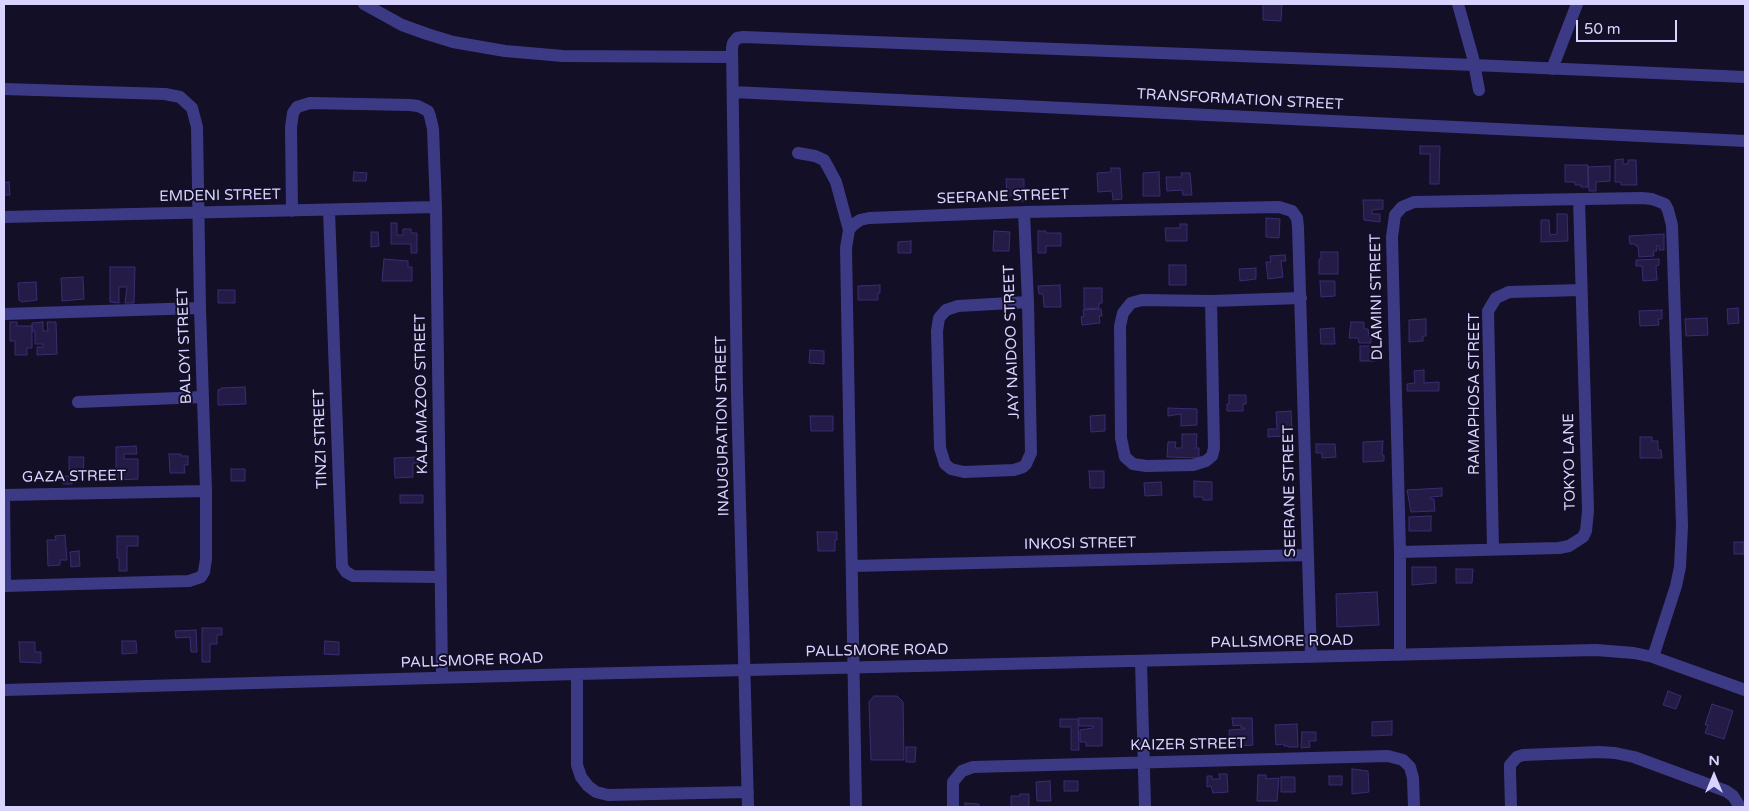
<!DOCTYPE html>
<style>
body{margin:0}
#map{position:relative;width:1749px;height:811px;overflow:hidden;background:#130f26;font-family:"Varela Round",sans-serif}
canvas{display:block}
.frame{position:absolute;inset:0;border:5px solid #d9d4ff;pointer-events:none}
.north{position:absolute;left:1689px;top:751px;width:50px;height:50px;-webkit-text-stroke:4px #130f26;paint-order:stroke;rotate:0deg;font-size:14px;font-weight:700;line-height:20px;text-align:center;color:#d9d4ff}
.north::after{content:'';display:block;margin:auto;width:18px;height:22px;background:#d9d4ff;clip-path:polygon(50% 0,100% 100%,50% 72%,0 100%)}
.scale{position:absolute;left:1576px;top:20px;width:101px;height:22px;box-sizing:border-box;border:2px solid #d9d4ff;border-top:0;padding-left:6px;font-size:15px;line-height:18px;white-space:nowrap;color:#d9d4ff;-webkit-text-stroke:4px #130f26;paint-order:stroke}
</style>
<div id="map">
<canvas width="1749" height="811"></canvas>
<div class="frame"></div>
<div class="north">N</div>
<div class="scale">50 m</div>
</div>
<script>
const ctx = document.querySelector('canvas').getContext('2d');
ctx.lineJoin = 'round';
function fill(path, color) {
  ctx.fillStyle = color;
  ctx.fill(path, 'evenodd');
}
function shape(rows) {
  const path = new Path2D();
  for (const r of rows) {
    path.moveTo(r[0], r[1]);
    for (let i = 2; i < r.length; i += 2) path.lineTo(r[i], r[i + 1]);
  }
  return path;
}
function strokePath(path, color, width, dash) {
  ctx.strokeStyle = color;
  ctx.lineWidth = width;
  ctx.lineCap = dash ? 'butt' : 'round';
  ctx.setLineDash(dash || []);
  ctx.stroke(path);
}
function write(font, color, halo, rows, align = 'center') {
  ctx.font = font + ' "Varela Round",sans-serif';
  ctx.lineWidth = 4;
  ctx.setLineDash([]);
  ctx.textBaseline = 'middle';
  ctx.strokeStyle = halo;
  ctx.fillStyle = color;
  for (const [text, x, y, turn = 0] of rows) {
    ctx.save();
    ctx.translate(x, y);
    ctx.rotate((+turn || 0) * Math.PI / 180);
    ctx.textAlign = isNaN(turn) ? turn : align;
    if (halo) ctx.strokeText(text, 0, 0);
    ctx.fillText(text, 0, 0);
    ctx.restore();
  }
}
const building = shape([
 [1263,4,1282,4,1281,21,1263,20,1263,4],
 [1420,146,1440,146,1439,184,1430,184,1430,154,1420,154,1420,146],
 [1623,159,1623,164,1628,164,1628,160,1636,160,1637,185,1621,185,1621,182,1615,182,1615,160,1623,159],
 [1565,165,1588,165,1588,187,1581,187,1581,185,1575,185,1575,182,1565,182,1565,165],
 [1610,166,1610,181,1596,182,1596,191,1589,191,1588,167,1610,166],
 [1111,168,1120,168,1122,199,1113,200,1112,191,1098,192,1097,173,1111,172,1111,168],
 [354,172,367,173,366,181,353,181,354,172],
 [1159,172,1160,196,1143,196,1143,173,1159,172],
 [1181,173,1190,173,1192,195,1183,195,1182,190,1167,191,1166,177,1182,177,1181,173],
 [1006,179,1024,179,1024,201,1015,201,1015,196,1007,196,1006,179],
 [9,182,10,195,4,195,4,183,9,182],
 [1363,200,1383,200,1383,209,1372,210,1372,214,1380,214,1380,222,1364,220,1363,200],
 [1557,214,1567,214,1568,241,1541,242,1541,220,1549,220,1550,235,1557,234,1557,214],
 [1266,218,1280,219,1279,238,1266,237,1266,218],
 [391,223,397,223,397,235,403,235,403,229,411,229,411,233,417,233,417,253,411,253,411,244,391,244,391,223],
 [1180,224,1187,224,1187,241,1166,241,1165,228,1180,228,1180,224],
 [994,231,1010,232,1009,251,993,251,994,231],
 [1038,231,1046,231,1046,233,1061,233,1061,246,1046,246,1046,253,1038,253,1038,231],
 [371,232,378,232,379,246,371,247,371,232],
 [1664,234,1664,250,1659,250,1659,246,1656,246,1657,251,1653,251,1654,256,1639,257,1638,246,1636,246,1635,244,1630,244,1629,236,1664,234],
 [911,241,911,253,898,253,898,242,911,241],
 [1321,252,1338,252,1338,274,1319,274,1319,259,1321,259,1321,252],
 [1285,255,1286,261,1281,261,1283,277,1268,279,1266,262,1271,262,1270,256,1285,255],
 [384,259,408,261,408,267,412,267,412,281,382,281,384,259],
 [1659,259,1659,265,1656,266,1657,280,1643,281,1642,266,1636,266,1636,260,1659,259],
 [1169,265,1186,265,1186,285,1169,285,1169,265],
 [110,267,135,267,134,303,125,303,127,287,119,287,119,303,110,302,110,267],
 [1256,268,1256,279,1240,281,1239,269,1256,268],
 [83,277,84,299,62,301,61,278,83,277],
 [1320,281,1335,281,1335,296,1321,297,1320,281],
 [36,282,37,300,22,302,19,300,18,283,36,282],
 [880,285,880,293,878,293,878,300,858,300,858,286,880,285],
 [1060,285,1061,307,1044,307,1043,294,1039,294,1038,286,1060,285],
 [1084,288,1102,288,1102,303,1099,303,1099,308,1084,309,1084,288],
 [218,290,235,290,235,303,218,303,218,290],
 [1738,308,1739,323,1728,324,1727,309,1738,308],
 [1101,309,1102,316,1099,316,1100,323,1082,325,1081,317,1084,316,1083,310,1101,309],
 [1662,310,1662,319,1658,319,1659,325,1640,326,1639,311,1662,310],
 [1707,318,1708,335,1686,336,1685,319,1707,318],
 [1426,319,1426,336,1423,336,1423,341,1409,342,1409,320,1426,319],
 [10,322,17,322,17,326,32,326,32,348,27,348,27,355,15,355,15,341,10,341,10,322],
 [43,322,43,331,48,331,47,322,56,322,57,354,37,355,37,347,43,347,43,344,35,344,35,331,32,331,32,323,43,322],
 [1351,322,1364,322,1364,329,1368,329,1369,336,1371,336,1371,343,1359,343,1358,338,1349,338,1351,322],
 [1334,328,1335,344,1321,344,1320,329,1334,328],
 [1360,346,1374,346,1375,361,1360,361,1360,346],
 [810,350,824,351,824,364,809,363,810,350],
 [1424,370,1424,383,1439,382,1439,391,1407,391,1407,384,1415,383,1414,371,1424,370],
 [245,387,246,404,218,405,218,390,221,389,221,388,245,387],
 [1229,395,1246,395,1246,404,1243,404,1243,411,1227,411,1227,404,1229,404,1229,395],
 [1168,408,1197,409,1197,425,1181,426,1181,414,1168,416,1168,408],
 [1291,411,1292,430,1284,430,1285,436,1268,437,1268,429,1277,429,1276,412,1291,411],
 [1105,415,1105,431,1091,432,1090,416,1105,415],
 [810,416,833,416,833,431,811,431,810,416],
 [1182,434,1197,434,1196,448,1199,448,1199,458,1167,457,1168,442,1176,442,1175,448,1182,448,1182,434],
 [1640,437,1652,437,1652,441,1658,441,1658,450,1661,450,1662,458,1640,458,1640,437],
 [1383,441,1382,455,1384,455,1384,461,1363,462,1363,442,1383,441],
 [1316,444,1335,444,1336,457,1322,458,1322,453,1316,453,1316,444],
 [136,446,137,454,124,454,124,459,138,459,138,479,116,480,116,447,136,446],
 [169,454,181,454,181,456,188,456,188,465,184,465,185,473,170,473,169,454],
 [69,457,84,457,83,475,72,477,72,484,63,484,63,476,69,476,69,457],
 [418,457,419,463,413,463,413,477,395,478,394,458,418,457],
 [231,469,245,469,245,481,231,481,231,469],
 [1089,471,1104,471,1104,488,1090,488,1089,471],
 [1194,481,1212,482,1212,500,1203,500,1203,497,1194,497,1194,481],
 [1161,482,1162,495,1145,496,1144,483,1161,482],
 [1442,488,1442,496,1430,497,1430,499,1434,499,1435,511,1411,512,1407,490,1442,488],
 [400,495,423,495,423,503,400,503,400,495],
 [1431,516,1431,531,1409,531,1409,517,1431,516],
 [817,532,837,532,837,540,835,540,835,551,818,551,817,532],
 [65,535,67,560,60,560,60,565,48,566,47,540,56,540,55,536,65,535],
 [117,536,138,536,138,546,127,546,127,571,119,571,119,558,117,558,117,536],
 [1734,542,1744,542,1744,554,1734,554,1734,542],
 [79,551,80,566,71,567,70,552,79,551],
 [1412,567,1436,567,1436,583,1412,585,1412,567],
 [1456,569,1473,569,1472,583,1456,583,1456,569],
 [1377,592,1379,625,1337,627,1336,594,1377,592],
 [202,628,222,628,222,635,217,635,217,644,210,644,210,662,202,662,202,628],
 [196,630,197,652,191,652,190,637,176,638,175,631,196,630],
 [122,641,136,641,137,653,122,654,122,641],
 [325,641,339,642,339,655,324,654,325,641],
 [19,642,35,642,35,652,41,652,41,663,20,662,19,642],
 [1668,691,1681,696,1676,709,1663,705,1668,691],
 [874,696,897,696,903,702,904,760,871,760,869,702,874,696],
 [1712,704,1733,711,1724,739,1705,733,1708,725,1705,725,1712,704],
 [1079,718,1102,718,1102,746,1086,746,1086,742,1080,742,1080,730,1093,728,1093,726,1079,726,1079,718],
 [1232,718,1252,718,1253,745,1230,747,1229,730,1245,729,1245,728,1241,728,1241,725,1233,726,1232,718],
 [1060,719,1078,719,1079,750,1071,750,1071,727,1060,727,1060,719],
 [1392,721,1392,735,1372,736,1372,722,1392,721],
 [1297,724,1298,747,1288,747,1288,746,1284,746,1284,744,1276,745,1275,725,1297,724],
 [1302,732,1316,732,1316,741,1309,741,1310,747,1301,748,1302,732],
 [906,747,916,747,915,762,906,762,906,747],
 [1352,769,1368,771,1369,792,1352,794,1352,769],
 [1219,774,1227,774,1228,792,1213,793,1211,786,1207,787,1207,776,1212,776,1212,779,1220,779,1219,774],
 [1258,775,1266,775,1266,779,1279,778,1277,801,1257,801,1258,775],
 [1329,776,1342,776,1342,785,1329,785,1329,776],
 [1281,777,1295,777,1295,792,1281,792,1281,777],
 [1050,781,1051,801,1037,801,1036,782,1050,781],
 [1064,781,1078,781,1078,791,1064,791,1064,781],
 [1020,794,1029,794,1029,807,1011,807,1011,796,1020,796,1020,794],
 [965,803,979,804,979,807,965,807,965,803]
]);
fill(building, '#241b47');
strokePath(building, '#3b2d73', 1);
strokePath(shape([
 [364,4,402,25,427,34,453,42,505,51,563,56,732,57],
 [1458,4,1473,58,1479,90],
 [1552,69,1577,4],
 [4,89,165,94,180,97,192,108,197,127,200,308,206,491,206,559,204,572,201,577,189,581,4,586],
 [733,92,1745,141],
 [798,153,815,156,824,160,828,167,836,182,849,230],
 [329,210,342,566,346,572,353,576,440,577],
 [292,211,291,127,293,113,297,107,310,103,410,105,418,106,428,111,430,116,433,129,436,207,442,677],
 [1024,212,1028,302,1031,453,1026,464,1023,467,1014,470,964,472,951,469,945,464,940,448,937,331,939,318,946,310,958,306,1028,302],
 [4,217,436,207],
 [1211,301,1214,448,1212,456,1206,461,1193,465,1146,466,1133,464,1125,457,1121,438,1120,326,1123,313,1131,303,1142,300,1211,301,1301,298],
 [4,314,200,308],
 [78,402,203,397],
 [1493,549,1488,311,1496,298,1509,292,1581,290],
 [1400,552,1559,548,1569,546,1583,537,1586,531,1588,511,1579,199],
 [852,566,1308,555],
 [5,586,4,495,206,491],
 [1400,655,1400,552,1392,237,1395,215,1402,207,1414,202,1642,198,1652,199,1665,204,1668,210,1672,225,1682,526,1680,567,1676,586,1653,657],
 [1141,661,1145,807],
 [577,674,577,765,581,777,588,786,596,792,608,795,748,792],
 [4,690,577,674,1596,650,1634,653,1653,657,1745,690],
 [748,807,737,392,732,48,733,43,737,38,743,37,1474,65,1745,77],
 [856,807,846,248,849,230,853,225,860,220,869,218,1024,212,1279,207,1292,211,1297,218,1298,227,1311,657],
 [953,807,953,782,962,771,973,767,1388,756,1403,760,1410,767,1413,778,1414,807],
 [1511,807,1510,771,1510,765,1517,757,1523,755,1599,752,1615,753,1634,757,1726,791,1733,796,1740,807]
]), '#3d3a85', 12);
write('15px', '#d9d4ff', '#130f26', [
 ["TRANSFORMATION STREET",1240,100,3],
 ["EMDENI STREET",220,196,-1],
 ["SEERANE STREET",1003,197,-2],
 ["DLAMINI STREET",1377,297,-91],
 ["JAY NAIDOO STREET",1012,342,-92],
 ["BALOYI STREET",185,346,-92],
 ["KALAMAZOO STREET",422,394,-91],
 ["RAMAPHOSA STREET",1475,394,-90],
 ["INAUGURATION STREET",723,426,-91],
 ["TINZI STREET",321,439,-92],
 ["TOKYO LANE",1570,462,-91],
 ["GAZA STREET",74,477,-1],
 ["SEERANE STREET",1290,491,-91],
 ["INKOSI STREET",1080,544,-1],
 ["PALLSMORE ROAD",1282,642,-1],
 ["PALLSMORE ROAD",877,651,-1],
 ["PALLSMORE ROAD",472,661,-2],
 ["KAIZER STREET",1188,745,-1]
]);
</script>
